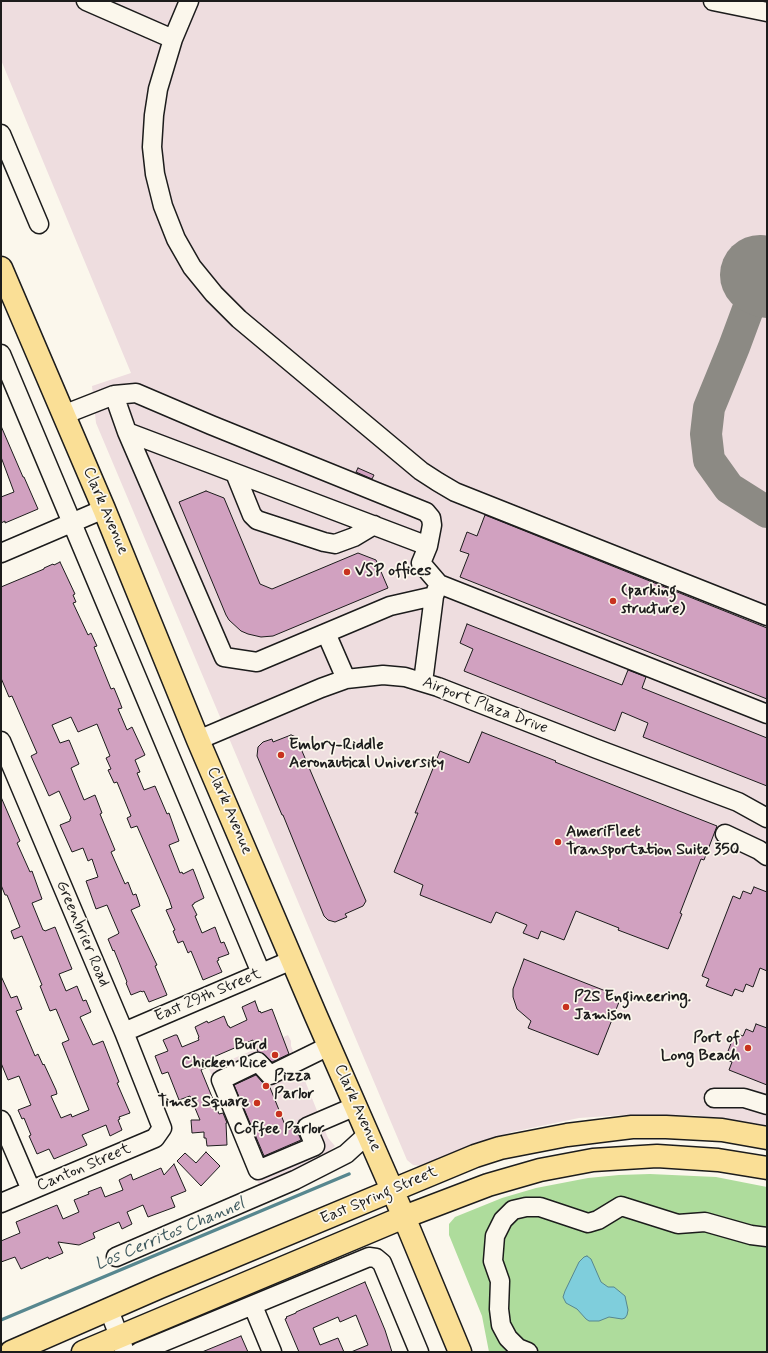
<!DOCTYPE html>
<style>
body{margin:0}
#map{position:relative;width:768px;height:1353px;overflow:hidden;background:#fbf7ec;font-family:Mynerve,sans-serif}
canvas{display:block}
.frame{position:absolute;inset:0;border:2px solid #1c1c1c;pointer-events:none}
</style>
<div id="map">
<canvas width="768" height="1353"></canvas>
<div class="frame"></div>
</div>
<script>
const ctx = document.querySelector('canvas').getContext('2d');
ctx.lineJoin = 'round';
function fill(path, color) {
  ctx.fillStyle = color;
  ctx.fill(path, 'evenodd');
}
function shape(rows) {
  const path = new Path2D();
  for (const r of rows) {
    path.moveTo(r[0], r[1]);
    for (let i = 2; i < r.length; i += 2) path.lineTo(r[i], r[i + 1]);
  }
  return path;
}
function strokePath(path, color, width, dash) {
  ctx.strokeStyle = color;
  ctx.lineWidth = width;
  ctx.lineCap = dash ? 'butt' : 'round';
  ctx.setLineDash(dash || []);
  ctx.stroke(path);
}
function write(font, color, halo, rows, align = 'center') {
  ctx.font = font + ' Mynerve,sans-serif';
  ctx.lineWidth = 3.5;
  ctx.setLineDash([]);
  ctx.textBaseline = 'middle';
  ctx.strokeStyle = halo;
  ctx.fillStyle = color;
  for (const [text, x, y, turn = 0] of rows) {
    ctx.save();
    ctx.translate(x, y);
    ctx.rotate((+turn || 0) * Math.PI / 180);
    ctx.textAlign = isNaN(turn) ? turn : align;
    if (halo) ctx.strokeText(text, 0, 0);
    ctx.fillText(text, 0, 0);
    ctx.restore();
  }
}
fill(shape([
 [1,1,767,1,767,1126,734,1120,693,1115,624,1115,579,1118,512,1132,466,1148,421,1166,413,1165,407,1160,96,423,92,386,131,373,1,60],
 [288,1035,291,1041,291,1046,328,1138,335,1146,318,1161,260,1187,209,1069]
]), '#eedddf');
fill(shape([
 [650,1174,716,1177,767,1187,767,1352,489,1352,482,1316,449,1235,449,1224,455,1217,502,1198,536,1188,588,1178,619,1175]
]), '#aedc9c');
const water = shape([
 [587,1256,591,1259,601,1282,608,1287,614,1287,625,1296,628,1310,627,1315,625,1318,622,1319,609,1317,599,1321,589,1321,586,1319,577,1309,566,1303,563,1297,565,1291,579,1262,584,1257,587,1256]
]);
fill(water, '#7fcedc');
strokePath(water, '#57878f', 1);
strokePath(shape([
 [1,1320,349,1174]
]), '#57878f', 3.5);
strokePath(shape([
 [767,258,734,347,709,408,706,434,709,460,729,488,767,512]
]), '#8c8a84', 32);
strokePath(shape([
 [760,275,767,278]
]), '#8c8a84', 80);
const building = shape([
 [1,426,23,477,24,477,38,509,5,523,5,521,1,523,1,497,14,492,1,457,1,426],
 [358,468,374,475,372,479,356,472,358,468],
 [206,491,224,498,260,584,272,589,358,553,376,560,388,588,273,636,261,637,248,634,241,631,229,620,226,615,179,502,206,491],
 [485,515,767,628,767,699,460,577,469,554,460,551,467,532,477,536,485,515],
 [60,562,75,594,73,595,76,602,73,603,88,635,91,633,97,646,94,647,111,689,114,688,119,700,122,708,118,709,127,730,132,727,145,755,135,760,140,772,137,773,144,790,155,786,167,814,169,813,179,841,169,845,180,873,182,872,183,874,193,869,198,882,204,898,194,903,194,904,192,905,197,915,195,916,202,933,215,927,221,943,224,942,229,954,218,958,219,960,217,961,222,972,203,980,191,951,188,953,183,941,178,943,173,931,175,930,166,910,172,908,169,899,137,826,131,828,127,818,131,816,117,782,114,783,108,770,111,769,106,758,110,756,97,724,78,732,71,717,52,725,60,743,69,740,79,764,71,768,84,800,95,795,102,813,100,814,115,850,111,852,125,884,128,882,133,895,136,894,140,906,131,910,157,965,155,966,167,995,149,1002,144,991,142,992,141,991,131,995,126,983,127,982,114,950,113,951,108,939,118,934,119,933,107,905,96,909,86,881,98,877,92,859,88,861,83,848,72,852,60,825,70,821,70,819,71,818,59,791,49,796,31,756,37,753,12,696,9,697,1,678,1,587,44,569,44,568,53,564,54,565,60,562],
 [467,624,622,685,628,670,646,677,642,688,767,738,767,786,643,737,648,723,622,712,615,731,464,671,473,649,460,643,467,624],
 [482,732,556,761,555,762,717,826,704,860,701,859,680,913,682,914,668,949,618,930,619,928,576,911,564,940,541,931,538,939,523,933,527,925,496,912,491,923,420,895,423,885,394,872,418,813,415,813,440,751,469,763,482,732],
 [291,735,296,737,366,901,363,906,345,914,347,917,335,922,328,920,324,916,283,815,282,815,257,756,258,747,263,742,272,739,273,742,291,735],
 [1,797,20,841,17,843,30,872,32,871,42,899,32,903,43,930,44,930,45,931,55,927,72,969,59,974,66,991,77,986,83,1001,86,1000,91,1012,80,1017,93,1045,103,1041,119,1082,117,1083,130,1113,119,1117,120,1119,118,1120,122,1130,110,1136,106,1125,82,1135,87,1145,54,1159,49,1149,37,1154,29,1136,31,1135,24,1118,22,1119,18,1110,31,1105,30,1103,19,1076,8,1080,1,1063,1,976,11,998,17,996,22,1009,16,1011,35,1056,38,1054,43,1065,44,1064,56,1090,57,1094,51,1096,61,1118,71,1114,72,1117,89,1110,62,1043,69,1040,56,1009,50,1011,40,986,42,985,22,936,14,939,11,931,20,927,7,895,5,895,1,885,1,797],
 [754,887,767,892,767,971,760,968,753,987,746,984,743,992,735,989,732,996,706,986,709,979,702,976,733,896,740,899,743,891,751,894,754,887],
 [524,959,621,997,598,1055,528,1028,531,1021,517,1009,513,997,513,989,524,959],
 [255,1001,259,1012,260,1011,261,1013,272,1009,289,1054,272,1062,265,1055,258,1052,253,1040,209,1059,212,1065,201,1070,219,1114,223,1113,227,1123,226,1123,227,1145,207,1146,206,1138,204,1138,204,1132,192,1133,191,1120,200,1120,190,1096,179,1100,168,1072,162,1074,155,1056,168,1051,163,1040,175,1035,177,1035,182,1047,199,1040,198,1038,199,1037,195,1027,207,1021,208,1023,224,1016,228,1026,229,1026,230,1028,247,1020,242,1007,255,1001],
 [756,1024,767,1028,767,1085,729,1070,732,1062,725,1059,735,1033,743,1036,746,1029,753,1032,756,1024],
 [256,1075,262,1082,269,1085,287,1130,297,1126,297,1131,301,1140,264,1156,234,1085,256,1075],
 [206,1152,220,1166,201,1186,177,1161,185,1153,196,1163,206,1152],
 [174,1164,186,1191,171,1197,175,1207,148,1217,143,1205,127,1212,132,1224,122,1229,119,1222,93,1233,95,1238,79,1245,58,1242,63,1253,49,1259,48,1257,21,1269,15,1257,1,1262,1,1241,20,1233,16,1222,57,1205,63,1219,79,1212,74,1200,89,1194,88,1192,101,1187,105,1197,123,1190,119,1180,131,1174,133,1180,161,1168,164,1175,174,1164],
 [365,1282,385,1330,392,1352,351,1352,368,1345,356,1315,340,1322,338,1317,313,1328,320,1345,338,1338,344,1352,299,1352,285,1319,287,1318,286,1317,296,1313,296,1312,365,1282],
 [241,1336,248,1352,202,1352,241,1336]
]);
fill(building, '#d1a1c0');
strokePath(building, '#1c1c1c', 1);
const minor = shape([
 [86,1,173,39],
 [189,1,173,39,158,89,154,115,152,147,155,174,163,206,176,239,192,267,214,294,239,319,421,471,438,482,455,492,767,616],
 [713,1,767,12],
 [1,134,39,224],
 [1,354,261,973],
 [114,395,136,393,211,425,426,512,431,518,432,525,428,546],
 [63,415,114,395,127,432,428,546,421,563,439,584,767,714],
 [127,432,224,657,257,662,390,606,434,596],
 [235,473,252,515,257,520,324,542,335,544,354,537,374,525],
 [1,553,104,509],
 [326,633,346,679],
 [423,682,434,596,438,586],
 [198,740,321,688,346,679,383,675,405,677,438,687,597,749,738,802,767,818],
 [1,741,124,1032,162,1128,155,1138,1,1203],
 [725,834,759,850,767,856],
 [124,1032,292,960],
 [329,1046,270,1075,258,1062,221,1080,258,1170,315,1146,307,1127,356,1106],
 [714,1098,744,1098,767,1105],
 [1,1120,31,1190],
 [116,1257,295,1180,346,1154,368,1134],
 [253,1306,272,1352],
 [109,1310,125,1352],
 [139,1352,369,1257,376,1258,382,1263,419,1352],
 [528,1352,518,1348,508,1338,501,1325,499,1309,500,1281,493,1261,495,1236,503,1220,513,1210,526,1207,540,1207,588,1223,598,1220,621,1206,678,1224,705,1222,751,1235,767,1237]
]);
const major = shape([
 [1,268,104,509,198,740,316,1016,404,1217,460,1352],
 [11,1352,160,1287,475,1156,500,1148,567,1135,632,1127,666,1127,722,1130,767,1138],
 [83,1352,404,1217,488,1185,540,1170,593,1160,657,1156,718,1160,767,1168]
]);
strokePath(minor, '#1c1c1c', 21);
strokePath(major, '#1c1c1c', 25);
strokePath(minor, '#fbf7ec', 18);
strokePath(major, '#fadf96', 22);
for (const [x, y, r, color] of [
 [347,572,4,"#c8321e"],
 [613,601,4,"#c8321e"],
 [281,755,4,"#c8321e"],
 [558,842,4,"#c8321e"],
 [566,1007,4,"#c8321e"],
 [748,1048,4,"#c8321e"],
 [275,1055,4,"#c8321e"],
 [266,1086,4,"#c8321e"],
 [257,1103,4,"#c8321e"],
 [279,1114,4,"#c8321e"]
]) {
  const dot = new Path2D();
  dot.arc(x, y, r, 0, 2 * Math.PI);
  ctx.fillStyle = color;
  ctx.fill(dot);
  strokePath(dot, '#fbf7ec', 1.5);
}
write('16px', '#1c1c1c', '#fbf7ec', [
 ["Clark Avenue",105,511,67],
 ["Airport Plaza Drive",485,706,21],
 ["Clark Avenue",229,811,67],
 ["Greenbrier Road",82,934,67],
 ["East 29th Street",208,996,-23],
 ["Clark Avenue",357,1108,66],
 ["Canton Street",84,1168,-23],
 ["East Spring Street",379,1196,-23]
]);
write('bold 16px', '#1c1c1c', '#fbf7ec', [
 ["VSP offices",355,572],
 ["(parking",621,592],
 ["structure)",621,610],
 ["Embry-Riddle",289,746],
 ["Aeronautical University",289,764],
 ["AmeriFleet",566,833],
 ["Transportation Suite 350",566,851],
 ["P2S Engineering.",574,998],
 ["Jamison",574,1016],
 ["Port of",740,1039,"right"],
 ["Long Beach",740,1057,"right"],
 ["Burd",267,1046,"right"],
 ["Chicken Rice",267,1064,"right"],
 ["Pizza",274,1077],
 ["Parlor",274,1095],
 ["Times Square",249,1103,"right"],
 ["Coffee Parlor",279,1130,"center"]
], 'left');
write('italic 17px', '#3f5a5f', '#fbf7ec', [
 ["Los Cerritos Channel",170,1235,-23]
]);
</script>
